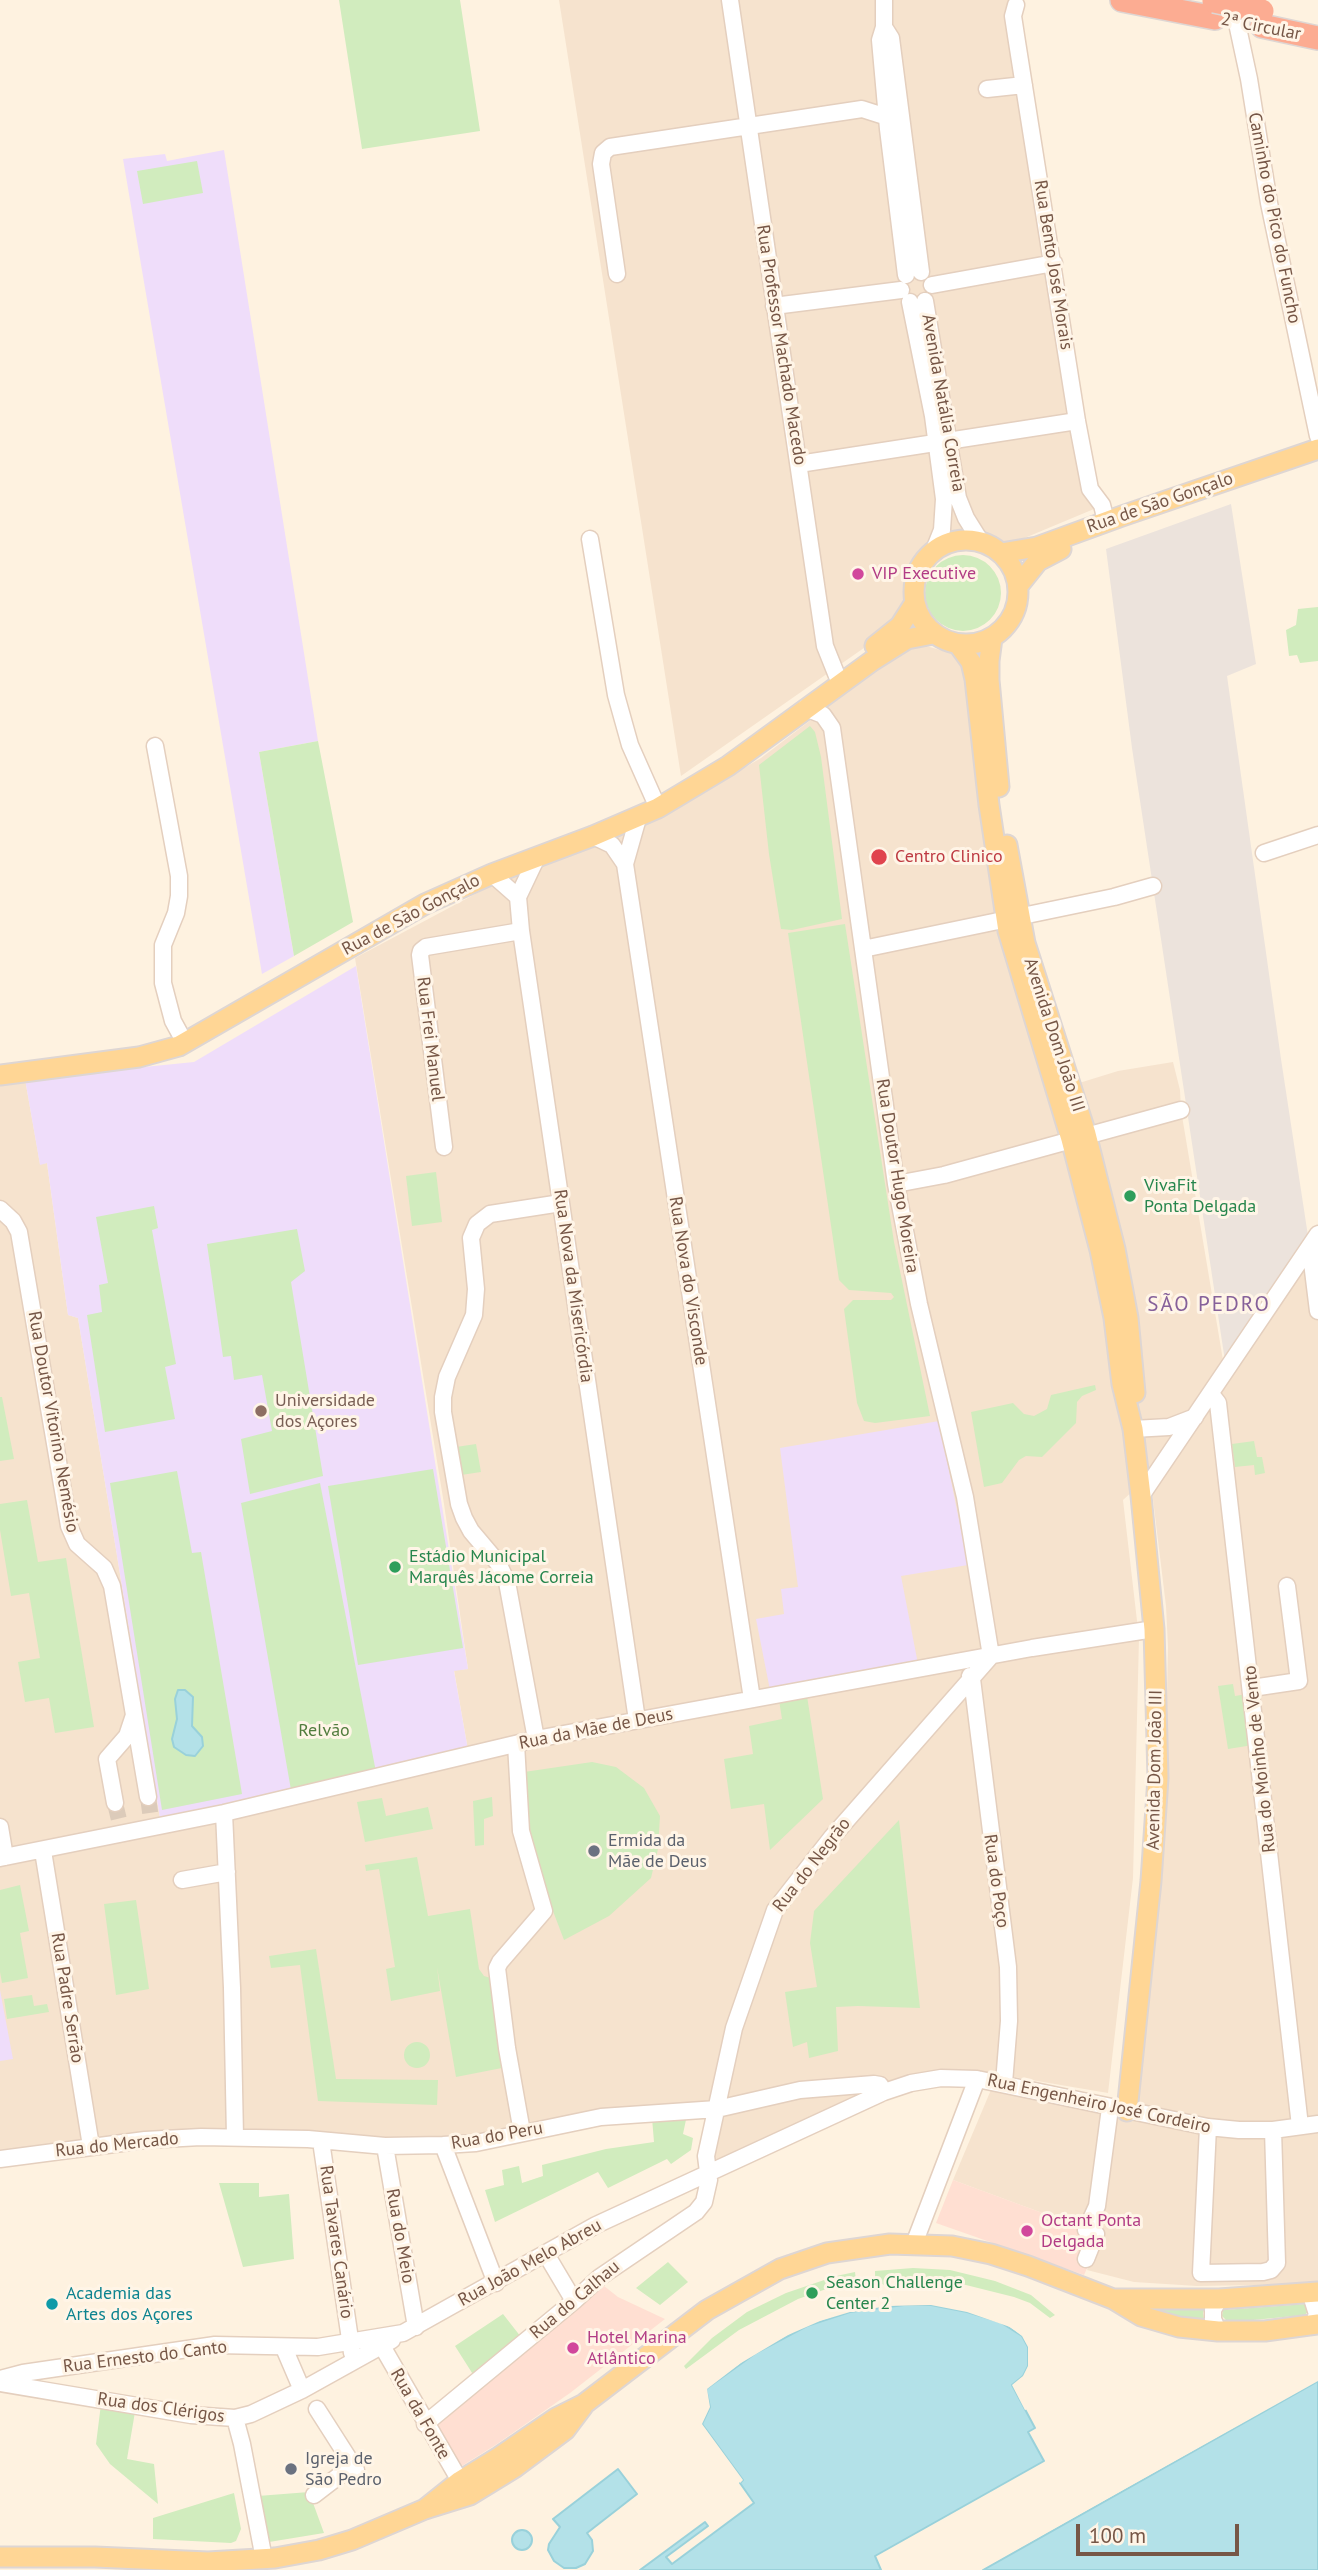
<!DOCTYPE html>
<meta charset="utf-8">
<style>
body{margin:0}
#map{position:relative;width:1318px;height:2570px;overflow:hidden;background:#fef2e0;font-family:"PT Sans",sans-serif}
canvas{display:block}
.scale{position:absolute;left:1076px;top:2524px;width:163px;height:32px;box-sizing:border-box;border:4px solid #765646;border-top:0;padding-left:9px;font-size:21px;line-height:24px;white-space:nowrap;color:#765646;-webkit-text-stroke:5px #fff5e7;paint-order:stroke}
</style>
<div id="map">
<canvas width="1318" height="2570"></canvas>
<div class="scale">100 m</div>
</div>
<script>
const ctx = document.querySelector('canvas').getContext('2d');
ctx.lineJoin = 'round';
function fill(path, color) {
  ctx.fillStyle = color;
  ctx.fill(path, 'evenodd');
}
function shape(rows) {
  const path = new Path2D();
  for (const r of rows) {
    if (r.length === 3) {
      path.moveTo(r[0] + r[2], r[1]);
      path.arc(r[0], r[1], r[2], 0, 2 * Math.PI);
      continue;
    }
    path.moveTo(r[0], r[1]);
    for (let i = 2; i < r.length; i += 2) path.lineTo(r[i], r[i + 1]);
  }
  return path;
}
function strokePath(path, color, width, dash) {
  ctx.strokeStyle = color;
  ctx.lineWidth = width;
  ctx.lineCap = dash ? 'butt' : 'round';
  ctx.setLineDash(dash || []);
  ctx.stroke(path);
}
function write(font, color, halo, rows, align = 'center') {
  ctx.font = font + ' "PT Sans",sans-serif';
  ctx.lineWidth = 6;
  ctx.setLineDash([]);
  ctx.textBaseline = 'middle';
  ctx.strokeStyle = halo;
  ctx.fillStyle = color;
  for (const [text, x, y, turn = 0] of rows) {
    ctx.save();
    ctx.translate(x, y);
    ctx.rotate((+turn || 0) * Math.PI / 180);
    ctx.textAlign = isNaN(turn) ? turn : align;
    if (halo) ctx.strokeText(text, 0, 0);
    ctx.fillText(text, 0, 0);
    ctx.restore();
  }
}
fill(shape([
 [559,0,1016,0,1077,421,1094,509,1003,547,967,537,941,545,918,563,910,584,911,615,681,776],
 [919,644,972,659,992,795,1063,1088,1118,1071,1173,1062,1180,1090,1181,1110,1226,1378,1318,1239,1318,2284,1197,2286,1134,2282,1087,2270,1102,2235,953,2180,993,2085,1130,2112,1164,1839,1168,1647,1166,1606,1152,1491,1175,1452,1123,1500,1139,1638,1133,1878,1108,2093,996,2074,937,2074,712,2165,712,2114,526,2130,403,2143,232,2132,0,2156,0,1071,25,1079,40,1164,47,1163,68,1315,78,1318,160,1818,468,1750,454,1670,468,1669,444,1504,355,958,494,884,693,798,761,758,909,645]
]), '#f6e3ce');
fill(shape([
 [953,2180,1102,2235,1084,2275,936,2223],
 [599,2282,618,2297,665,2319,570,2393,497,2444,457,2469,430,2423]
]), '#ffdfd2');
fill(shape([
 [1231,504,1256,664,1227,676,1281,1059,1308,1236,1225,1361,1132,748,1106,549]
]), '#ece3dc');
fill(shape([
 [224,150,318,741,259,752,294,956,262,974,123,159,165,154,167,161],
 [356,966,468,1669,454,1671,468,1750,160,1818,78,1318,68,1315,47,1163,40,1165,25,1079,194,1062],
 [939,1421,968,1565,901,1576,918,1664,770,1690,756,1619,784,1614,781,1589,798,1587,780,1448],
 [0,1990,13,2059,0,2061]
]), '#efddfa');
fill(shape([
 [339,0,460,0,480,131,362,149],
 [197,161,203,193,143,204,137,171],
 [963,593,38],
 [1318,607,1318,661,1300,663,1297,655,1289,656,1286,630,1296,625,1298,609],
 [810,726,815,732,821,757,842,919,792,930,781,929,769,854,759,765],
 [318,741,353,922,294,956,259,752],
 [845,924,894,1242,930,1416,875,1423,864,1421,857,1403,844,1309,853,1300,891,1300,894,1297,891,1293,849,1290,839,1280,788,933],
 [436,1172,442,1222,412,1226,406,1176],
 [154,1206,158,1228,152,1230,176,1364,165,1367,175,1419,105,1432,87,1315,102,1312,99,1285,108,1283,96,1217],
 [297,1229,305,1271,291,1282,323,1476,250,1494,241,1439,272,1431,262,1375,234,1380,231,1356,223,1357,207,1244],
 [1095,1385,1096,1390,1082,1396,1077,1402,1076,1423,1042,1457,1026,1456,1019,1460,1002,1483,984,1487,971,1412,1013,1403,1024,1414,1034,1416,1047,1409,1051,1395],
 [0,1397,2,1397,14,1459,0,1461],
 [1254,1441,1257,1457,1262,1457,1265,1473,1255,1475,1254,1465,1235,1467,1232,1444],
 [476,1444,481,1472,461,1475,456,1447],
 [433,1469,463,1648,358,1665,328,1486],
 [177,1471,192,1553,201,1552,242,1794,162,1810,110,1483],
 [320,1483,376,1772,291,1790,241,1503],
 [27,1500,38,1562,66,1558,94,1727,55,1733,49,1698,25,1702,18,1662,40,1658,29,1593,11,1596,0,1530,0,1504],
 [1233,1684,1235,1696,1247,1694,1253,1745,1228,1749,1218,1686],
 [807,1696,823,1799,770,1850,764,1804,731,1809,724,1759,753,1754,749,1726,782,1719,779,1700],
 [592,1762,616,1767,644,1788,660,1816,658,1849,651,1878,609,1916,564,1940,548,1898,525,1811,524,1772],
 [492,1797,493,1816,484,1819,484,1845,475,1846,473,1801],
 [382,1798,386,1816,428,1807,433,1829,365,1842,357,1802],
 [899,1820,920,2008,858,2006,836,2007,838,2051,809,2058,807,2042,793,2047,785,1992,817,1987,810,1943,814,1911],
 [417,1857,428,1916,470,1909,479,1969,484,1976,494,1979,507,2067,456,2077,437,1967,440,1991,391,2001,386,1969,395,1967,379,1869,366,1871,365,1865],
 [20,1885,29,1931,20,1933,28,1978,2,1983,0,1972,0,1890],
 [136,1900,149,1989,116,1995,104,1904],
 [316,1949,336,2079,438,2080,437,2105,318,2101,300,1965,271,1968,269,1956],
 [32,1995,34,2006,47,2004,49,2012,7,2019,4,1999],
 [417,2055,13],
 [687,2115,683,2134,693,2138,691,2150,671,2164,667,2159,608,2188,598,2172,495,2222,485,2190,504,2185,502,2170,519,2166,522,2183,543,2176,542,2165,606,2149,654,2142,652,2118],
 [219,2183,259,2183,259,2197,289,2194,294,2259,243,2267],
 [668,2262,688,2282,660,2305,636,2288],
 [913,2268,950,2270,995,2281,1031,2295,1055,2315,1050,2318,1030,2303,1014,2297,950,2281,887,2278,886,2286,875,2280,875,2271],
 [855,2272,856,2280,849,2289,846,2282,798,2299,739,2330,686,2369,684,2366,712,2338,747,2312,786,2293,836,2276],
 [1306,2304,1310,2309,1305,2315,1243,2321,1226,2320,1222,2316,1223,2310],
 [1149,2306,1205,2307,1203,2313,1205,2325,1152,2315],
 [503,2314,521,2337,474,2376,455,2346],
 [101,2404,135,2412,127,2459,154,2464,158,2504,110,2464,96,2444],
 [309,2492,324,2533,269,2542,258,2496],
 [234,2493,241,2529,236,2541,231,2543,153,2539,153,2518]
]), '#d1ecbe');
const water = shape([
 [178,1690,185,1690,193,1697,192,1726,202,1737,203,1746,195,1756,186,1755,174,1747,172,1739,177,1719,175,1699,178,1690],
 [904,2305,931,2305,967,2312,1000,2322,1022,2336,1028,2347,1028,2366,1023,2376,1012,2385,1035,2428,1028,2432,1044,2461,875,2556,881,2570,640,2570,705,2522,708,2526,666,2557,672,2564,754,2503,740,2483,743,2480,702,2424,710,2407,706,2389,756,2353,807,2326,850,2312,904,2305],
 [1318,2381,1318,2570,983,2570,1318,2381],
 [618,2469,637,2494,587,2533,592,2540,593,2551,585,2564,576,2568,564,2568,554,2561,548,2550,549,2544,560,2527,553,2519,618,2469],
 [522,2540,10]
]);
fill(water, '#b3e1e8');
strokePath(water, '#99d1da', 2);
fill(shape([
 [915,2302,949,2305,989,2314,1012,2324,1024,2334,1031,2346,1032,2366,1026,2379,1016,2386,1028,2409,1025,2410,1012,2385,1023,2376,1028,2366,1028,2347,1022,2336,1010,2327,967,2312,931,2305,886,2306,850,2312,820,2321,788,2335,741,2363,707,2389,710,2407,702,2424,743,2480,740,2483,699,2425,706,2407,704,2387,755,2350,806,2323,850,2309,886,2303],
 [1318,2378,1318,2381,980,2570,982,2567]
]), '#fef2e0');
strokePath(shape([
 [148,1797,151,1819],
 [115,1803,120,1824]
]), '#dccbba', 16, [16, 8]);
const minor = shape([
 [730,0,825,646,837,676],
 [884,0,884,27,880,40,888,129,906,275],
 [1232,0,1249,79,1269,203,1318,436],
 [1016,5,1013,16,1017,42,1077,421,1090,489,1102,505,1106,521],
 [884,27,891,38,921,272],
 [987,89,1024,85],
 [617,274,601,164,603,153,610,147,862,109,887,117],
 [932,285,1054,263],
 [925,301,958,498,966,518,981,542],
 [910,302,933,416,944,499,942,530,934,550],
 [774,306,901,290],
 [799,464,1077,421],
 [590,539,616,695,630,745,658,808],
 [805,708,823,715,832,728,896,1184,919,1304,965,1497,991,1656],
 [155,746,179,876,179,896,176,913,163,945,163,983,173,1021,185,1043],
 [638,818,625,864,752,1699],
 [593,836,612,845,625,864],
 [1264,853,1318,835],
 [537,857,518,897,521,931,637,1720],
 [492,874,518,897],
 [863,949,1114,897,1153,886],
 [444,1147,420,955,421,951,426,947,521,931],
 [896,1184,944,1175,1181,1110],
 [0,1209,13,1221,19,1232,69,1526,77,1544,104,1568,112,1586,148,1797],
 [1310,1246,1318,1311],
 [1211,1394,1218,1403,1300,2126],
 [1133,1429,1169,1427,1195,1417],
 [1141,1496,1318,1234],
 [970,1676,972,1679,1008,1967,1009,2021,1004,2083],
 [1252,1688,1299,1681,1287,1586],
 [536,1739,507,1582,498,1563,471,1531,464,1518,459,1504,443,1412,443,1397,447,1377,474,1315,476,1289,471,1238,477,1224,490,1214,561,1203],
 [516,1744,521,1831,544,1911,500,1962,497,1968,507,2048,522,2132],
 [115,1803,107,1759,127,1736,134,1715],
 [224,1813,232,1988,235,2137],
 [0,1827,5,1857],
 [43,1851,91,2146],
 [0,1858,224,1813,536,1739,1032,1648,1154,1629],
 [182,1880,227,1872],
 [1208,2127,1201,2273,1263,2272,1271,2270,1277,2263,1273,2130],
 [321,2141,352,2353],
 [443,2145,496,2283],
 [385,2146,416,2327],
 [0,2159,145,2140,201,2137,308,2139,385,2146,443,2145,476,2143,601,2117,717,2109,800,2090,874,2084,880,2085,884,2092],
 [914,2244,977,2079],
 [546,2254,574,2301],
 [1086,2259,1096,2234,1086,2230,1097,2206,1110,2108],
 [1310,2292,1317,2314,1313,2325],
 [1218,2331,1213,2319,1213,2310,1219,2299],
 [382,2346,460,2481],
 [284,2348,302,2390],
 [0,2379,23,2373,215,2345,318,2347,403,2333,596,2225,884,2092,911,2083,941,2078,977,2079,1208,2127,1239,2130,1273,2130,1318,2124],
 [0,2383,191,2415,235,2418,251,2414,302,2390,392,2340],
 [317,2409,356,2470],
 [235,2418,242,2444,264,2559],
 [425,2424,574,2301,600,2277,696,2212,704,2202,709,2180,706,2156,734,2028,775,1910,832,1837,991,1656],
 [314,2495,353,2465]
]);
const major = shape([
 [966,592,52],
 [1001,553,1037,547,1122,516,1318,449],
 [1018,586,1038,561,1061,549],
 [992,638,989,661,989,680,999,787],
 [958,644,971,662,975,679,989,805,1008,931,1071,1139,1100,1250,1114,1318,1122,1384,1133,1429,1141,1496,1154,1629,1158,1778,1151,1881,1127,2111],
 [875,646,900,626,914,604],
 [1007,845,1025,943,1086,1134,1115,1249,1128,1318,1135,1393],
 [0,1075,139,1057,179,1046,425,904,492,874,593,836,658,808,728,766,872,661,907,639,933,634],
 [1113,2299,1219,2299,1318,2292],
 [425,2509,460,2481,499,2457,556,2418,584,2404,707,2310,780,2269,827,2253,890,2244,952,2246,991,2254,1028,2266,1113,2299,1141,2316,1179,2327,1218,2331,1265,2331,1318,2324],
 [0,2557,95,2557,208,2562,275,2558,319,2550,352,2540,425,2509,470,2495,514,2468,565,2430,583,2406]
]);
const highway = shape([
 [1122,0,1215,18],
 [1262,26,1318,38]
]);
strokePath(minor, '#e4cfbe', 19);
strokePath(major, '#ded6d3', 23);
strokePath(highway, '#ded6d3', 26);
strokePath(minor, '#fff', 16);
strokePath(major, '#ffd695', 19);
strokePath(highway, '#fcac92', 23);
const highwayBridge = shape([
 [1214,1,1262,11]
]);
strokePath(highwayBridge, '#ded6d3', 26, []);
strokePath(highwayBridge, '#fcac92', 23);
for (const [x, y, r, color] of [
 [858,574,7,"#d1479c"],
 [879,857,9,"#e0444e"],
 [1130,1196,7,"#2e9e5b"],
 [261,1411,7,"#8d6e63"],
 [395,1567,7,"#2e9e5b"],
 [594,1851,7,"#6b7280"],
 [1027,2231,7,"#d1479c"],
 [812,2293,7,"#2e9e5b"],
 [52,2304,7,"#0f9aa8"],
 [573,2348,7,"#d1479c"],
 [291,2469,7,"#6b7280"]
]) {
  const dot = new Path2D();
  dot.arc(x, y, r, 0, 2 * Math.PI);
  ctx.fillStyle = color;
  ctx.fill(dot);
  strokePath(dot, '#fff5e7', 2.5);
}
write('18px', '#765646', '#fff5e7', [
 ["2ª Circular",1261,27,11],
 ["Caminho do Pico do Funcho",1274,218,79],
 ["Rua Bento José Morais",1053,265,81],
 ["Rua Professor Machado Macedo",781,345,81],
 ["Avenida Natália Correia",943,403,80],
 ["Rua de São Gonçalo",1160,503,-19],
 ["Rua de São Gonçalo",411,915,-28],
 ["Avenida Dom João III",1054,1035,72],
 ["Rua Frei Manuel",430,1039,83],
 ["Rua Doutor Hugo Moreira",897,1176,81],
 ["Rua Nova do Visconde",688,1281,81],
 ["Rua Nova da Misericórdia",573,1286,82],
 ["Rua Doutor Vitorino Nemésio",53,1422,80],
 ["Rua da Mãe de Deus",596,1729,-11],
 ["Rua do Moinho de Vento",1260,1759,-96],
 ["Avenida Dom João III",1155,1770,-89],
 ["Rua do Negrão",812,1865,-52],
 ["Rua do Poço",996,1881,82],
 ["Rua Padre Serrão",67,1998,81],
 ["Rua Engenheiro José Cordeiro",1099,2104,12],
 ["Rua do Peru",497,2136,-10],
 ["Rua do Mercado",117,2145,-6],
 ["Rua do Meio",400,2236,80],
 ["Rua Tavares Canário",336,2242,82],
 ["Rua João Melo Abreu",530,2263,-29],
 ["Rua do Calhau",575,2300,-40],
 ["Rua Ernesto do Canto",145,2357,-7],
 ["Rua dos Clérigos",161,2408,8],
 ["Rua da Fonte",420,2414,60]
]);
write('18px', '#b23c85', '#fff5e7', [
 ["VIP Executive",872,574],
 ["Octant Ponta",1041,2221],
 ["Delgada",1041,2242],
 ["Hotel Marina",587,2338],
 ["Atlântico",587,2359]
], 'left');
write('18px', '#be3a42', '#fff5e7', [
 ["Centro Clinico",895,857]
], 'left');
write('18px', '#27864d', '#fff5e7', [
 ["VivaFit",1144,1186],
 ["Ponta Delgada",1144,1207],
 ["Estádio Municipal",409,1557],
 ["Marquês Jácome Correia",409,1578],
 ["Season Challenge",826,2283],
 ["Center 2",826,2304]
], 'left');
write('18px', '#785e54', '#fff5e7', [
 ["Universidade",275,1401],
 ["dos Açores",275,1422]
], 'left');
write('18px', '#517c3d', '#fff5e7', [
 ["Relvão",324,1731]
]);
write('18px', '#5b616d', '#fff5e7', [
 ["Ermida da",608,1841],
 ["Mãe de Deus",608,1862],
 ["Igreja de",305,2459],
 ["São Pedro",305,2480]
], 'left');
write('18px', '#0d838f', '#fff5e7', [
 ["Academia das",66,2294],
 ["Artes dos Açores",66,2315]
], 'left');
ctx.letterSpacing = '2px';
write('21px', '#86619a', '#fff5e7', [
 ["SÃO PEDRO",1209,1305]
]);
ctx.letterSpacing = '0px';
</script>
